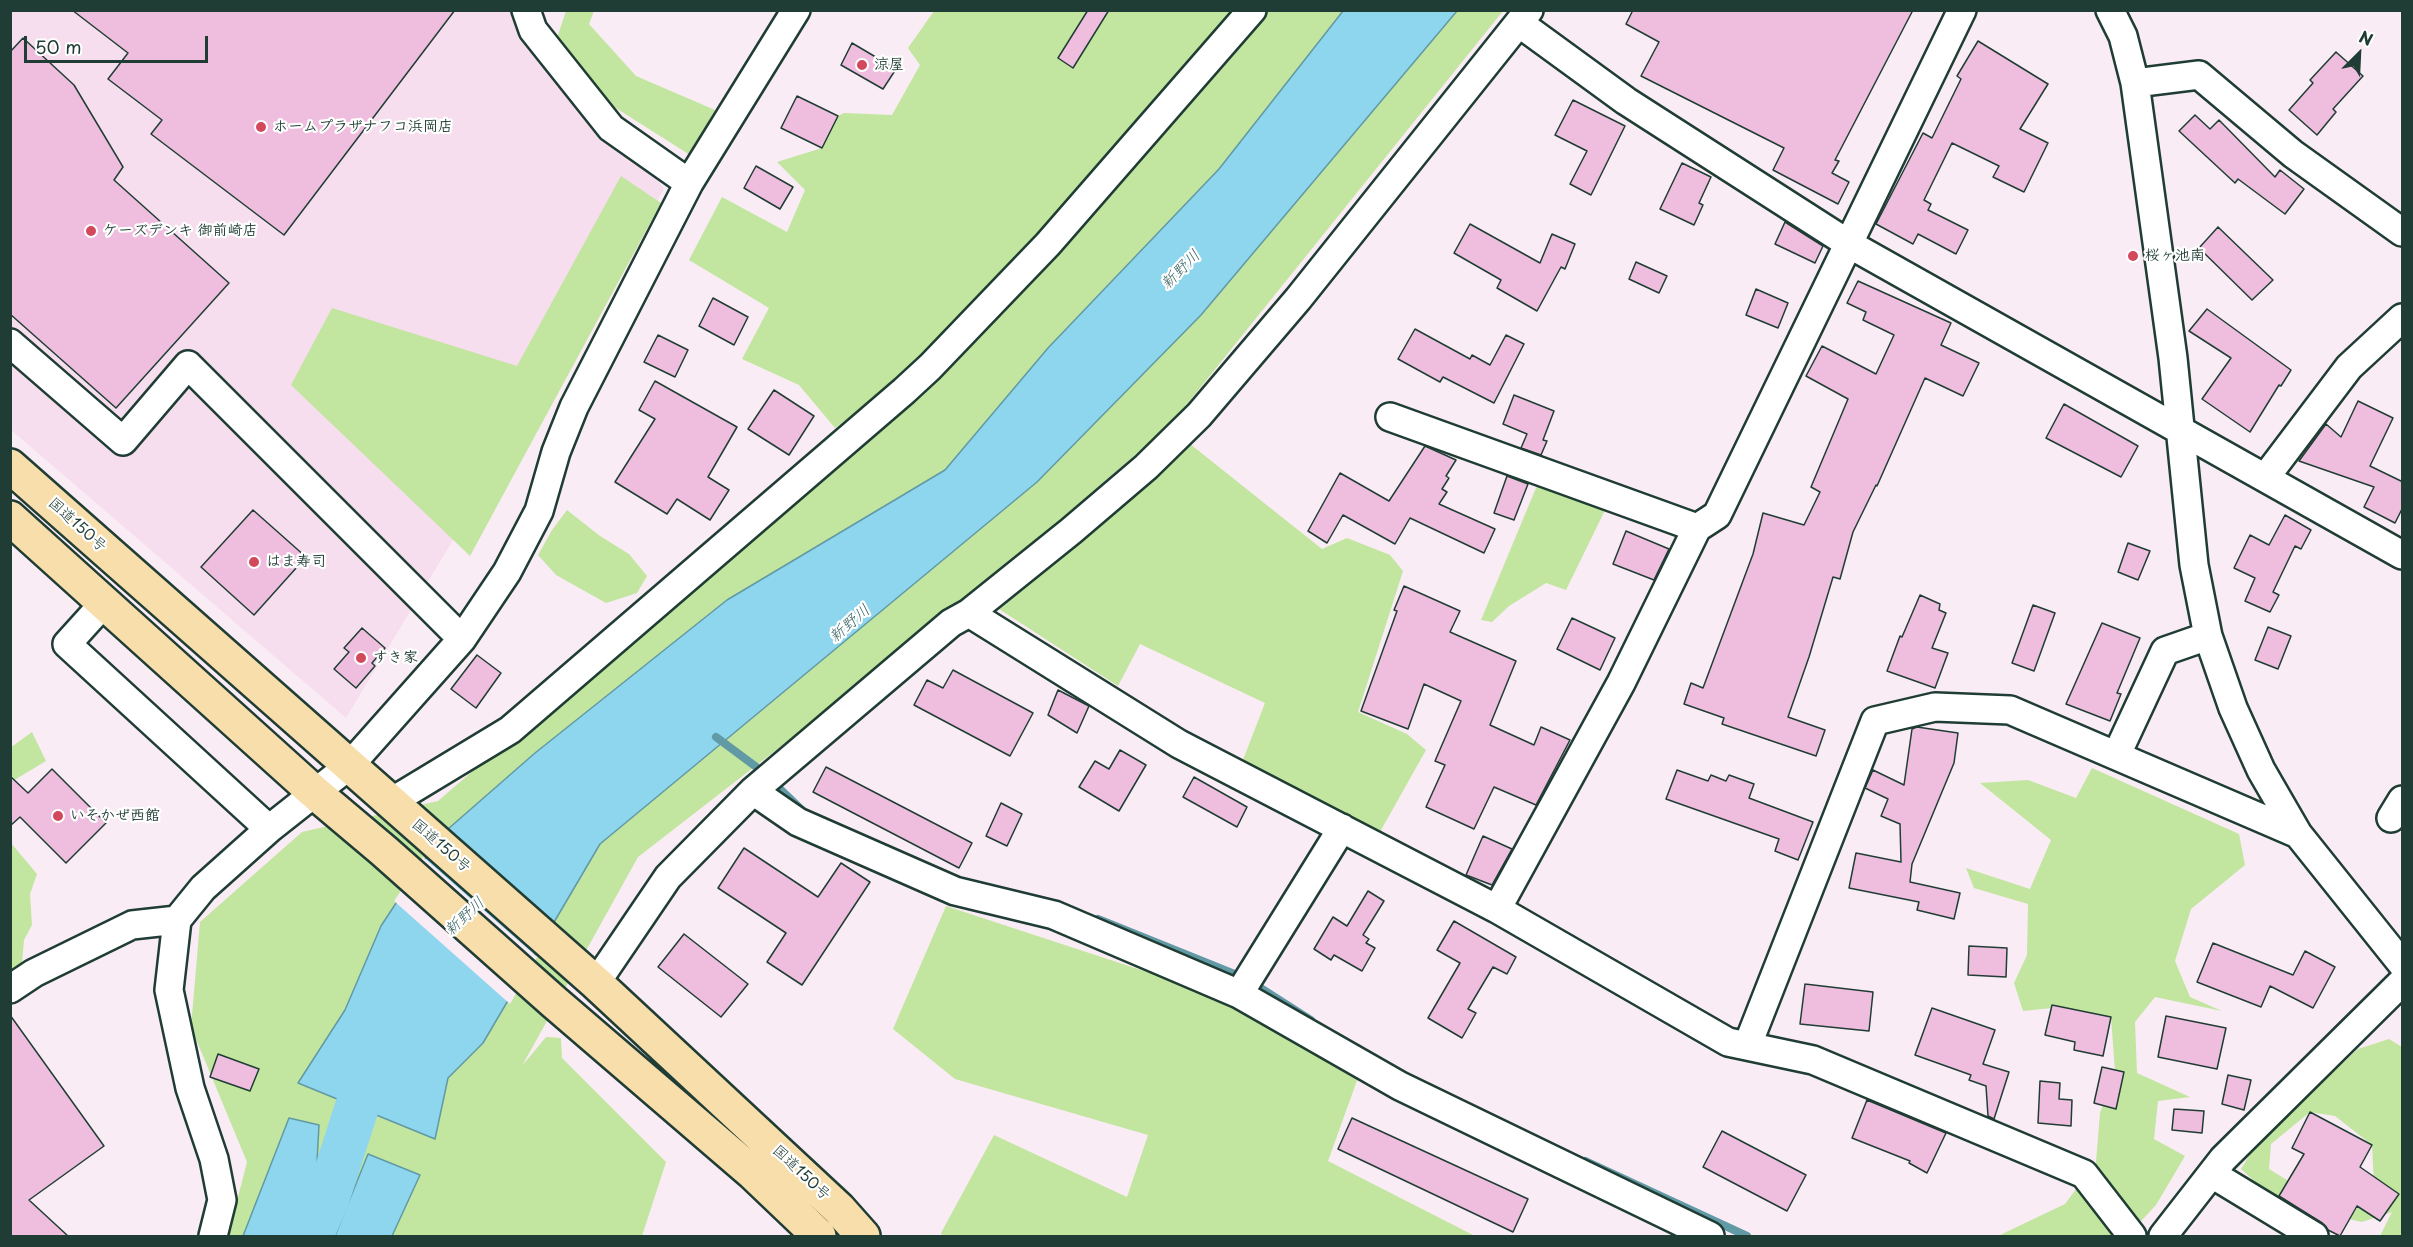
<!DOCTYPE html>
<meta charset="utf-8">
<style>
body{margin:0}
#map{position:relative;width:2413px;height:1247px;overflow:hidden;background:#faecf5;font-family:"Playpen Sans",sans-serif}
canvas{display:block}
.frame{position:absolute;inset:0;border:12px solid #1f3d34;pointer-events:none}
.north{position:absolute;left:2329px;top:24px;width:60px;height:60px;-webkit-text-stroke:4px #fff;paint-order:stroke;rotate:24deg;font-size:16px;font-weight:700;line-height:24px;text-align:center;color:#1f3d34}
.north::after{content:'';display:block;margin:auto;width:21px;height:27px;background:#1f3d34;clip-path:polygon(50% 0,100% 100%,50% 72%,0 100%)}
.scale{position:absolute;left:24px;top:36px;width:184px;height:27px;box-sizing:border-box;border:3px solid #1f3d34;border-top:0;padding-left:8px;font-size:18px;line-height:21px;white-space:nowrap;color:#1f3d34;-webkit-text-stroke:4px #fff;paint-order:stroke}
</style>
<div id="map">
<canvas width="2413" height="1247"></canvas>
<div class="frame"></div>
<div class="north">N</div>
<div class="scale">50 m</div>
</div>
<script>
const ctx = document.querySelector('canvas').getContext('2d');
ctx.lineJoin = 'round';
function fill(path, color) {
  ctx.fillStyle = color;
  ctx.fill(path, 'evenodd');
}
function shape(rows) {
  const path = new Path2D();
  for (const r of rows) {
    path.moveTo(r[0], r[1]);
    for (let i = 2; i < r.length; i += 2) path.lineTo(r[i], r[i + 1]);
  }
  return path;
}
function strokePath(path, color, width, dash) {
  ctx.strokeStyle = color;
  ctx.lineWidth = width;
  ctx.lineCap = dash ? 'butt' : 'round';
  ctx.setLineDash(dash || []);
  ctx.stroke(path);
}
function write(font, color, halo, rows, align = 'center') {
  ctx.font = font + ' "Playpen Sans","Klee One",sans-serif';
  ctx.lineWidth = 4.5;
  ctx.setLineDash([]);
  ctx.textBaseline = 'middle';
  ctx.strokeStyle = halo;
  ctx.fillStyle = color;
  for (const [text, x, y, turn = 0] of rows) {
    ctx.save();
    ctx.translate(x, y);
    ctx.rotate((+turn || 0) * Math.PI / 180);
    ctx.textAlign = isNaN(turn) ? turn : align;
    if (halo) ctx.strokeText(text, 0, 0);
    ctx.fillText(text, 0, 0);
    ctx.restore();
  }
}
fill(shape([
 [11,11,534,11,664,189,346,718,11,430]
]), '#f7deee');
fill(shape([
 [566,11,594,11,589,24,636,76,715,110,690,155,548,65],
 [934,11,1503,11,1171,424,940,623,638,857,522,1066,546,1037,561,1038,562,1058,666,1162,642,1236,392,1236,420,1175,369,1154,335,1236,313,1236,319,1125,289,1118,243,1236,228,1236,247,1162,191,1027,200,922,302,832,438,801,576,682,891,387,835,428,799,385,742,359,769,308,689,260,722,197,787,232,805,190,777,162,822,148,838,116,844,113,892,115,920,65,908,48],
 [621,176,661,203,470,556,291,385,332,308,517,366],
 [1190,444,1322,549,1347,538,1390,555,1403,571,1358,712,1407,734,1426,750,1376,839,1241,765,1265,703,1140,644,1118,686,999,609],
 [1541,476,1609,502,1566,590,1546,583,1509,606,1492,622,1481,620],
 [567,510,600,536,629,554,647,576,637,593,606,603,556,575,538,555,552,530],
 [32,732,46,761,11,782,10,748],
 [2092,768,2239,834,2245,865,2191,909,2175,961,2190,997,2222,1011,2155,997,2135,1022,2137,1073,2190,1097,2158,1101,2154,1139,2185,1156,2156,1205,2127,1236,2001,1236,2000,1235,2065,1204,2096,1162,2100,1113,2115,1071,2111,1017,2052,1008,2023,1011,2014,983,2027,955,2028,904,1974,888,1966,868,2030,889,2051,840,1980,783,2028,780,2076,798],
 [11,843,37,874,30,894,32,925,24,940,22,963,11,972],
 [946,906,1211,993,1331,1064,1359,1075,1328,1161,1475,1236,943,1236,941,1233,994,1135,1127,1197,1148,1135,955,1079,893,1029],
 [2389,1039,2402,1047,2402,1236,2380,1236,2392,1212,2362,1222,2349,1219,2374,1185,2372,1145,2335,1116,2310,1112,2271,1144,2269,1169,2295,1185,2290,1202,2264,1190,2241,1169,2258,1141,2358,1049]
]), '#c2e59f');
const water = shape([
 [1343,11,1457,11,1201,315,1037,482,600,844,483,1043,448,1078,435,1139,298,1083,345,1010,381,926,440,836,535,753,727,600,945,470,1048,348,1219,169,1343,11],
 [289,1118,319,1125,313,1236,243,1236,289,1118],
 [368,1154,420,1175,392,1236,335,1236,368,1154]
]);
fill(water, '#8dd6ee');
strokePath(water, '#6199a4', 1.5);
fill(shape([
 [423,857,537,957,510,1004,394,901]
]), '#faecf5');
strokePath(shape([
 [716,737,759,769,803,811],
 [1098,919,1242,977],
 [1253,983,1311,1020],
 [1585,1161,1747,1236]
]), '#6199a4', 8);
strokePath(shape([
 [311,1236,327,1200,375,1051]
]), '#8dd6ee', 44);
const building = shape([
 [72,10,455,10,284,235,151,134,162,120,108,79,128,53,72,10],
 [1088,10,1109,10,1073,68,1058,58,1088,10],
 [1633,10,1913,10,1835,160,1839,161,1832,173,1849,182,1838,204,1773,170,1784,148,1641,76,1659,42,1626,24,1633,10],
 [23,38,74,85,123,167,114,180,229,283,116,408,10,314,10,52,23,38],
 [1978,41,2048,84,2020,129,2048,143,2024,192,1993,177,1999,166,1952,143,1924,200,1931,204,1928,210,1968,230,1956,254,1918,234,1913,244,1876,224,1923,133,1932,138,1961,79,1957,76,1978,41],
 [852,43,896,69,883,89,841,65,852,43],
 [2336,52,2363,76,2333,109,2336,112,2317,135,2289,110,2313,83,2310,80,2336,52],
 [797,96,838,116,822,148,781,128,797,96],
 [1573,100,1625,126,1591,195,1570,184,1587,151,1555,135,1573,100],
 [2195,115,2210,129,2219,120,2275,177,2280,170,2304,189,2285,214,2238,179,2235,183,2179,131,2195,115],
 [1682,163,1711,177,1699,203,1703,205,1694,225,1660,209,1682,163],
 [756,166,793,187,780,209,744,188,756,166],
 [1785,222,1823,246,1815,263,1775,244,1785,222],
 [1470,224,1540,263,1552,234,1575,244,1565,269,1561,267,1537,311,1497,288,1501,280,1454,253,1470,224],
 [2218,227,2273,280,2252,300,2199,248,2218,227],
 [1636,262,1667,276,1659,293,1629,279,1636,262],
 [1858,281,1951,323,1941,345,1979,363,1963,396,1925,378,1877,486,1876,485,1853,532,1840,579,1833,577,1809,657,1788,717,1825,730,1816,756,1722,724,1724,718,1684,704,1691,683,1703,688,1753,554,1763,513,1804,525,1820,492,1811,487,1848,399,1806,376,1822,346,1876,374,1894,335,1863,320,1866,312,1847,303,1858,281],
 [1756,289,1788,303,1778,328,1746,315,1756,289],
 [713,298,748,317,734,345,699,326,713,298],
 [2207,309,2291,370,2281,386,2279,385,2250,432,2202,399,2231,358,2189,331,2207,309],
 [1415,329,1470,359,1472,355,1490,365,1506,335,1524,344,1494,403,1443,377,1440,382,1398,359,1415,329],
 [658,335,688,350,675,377,644,362,658,335],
 [655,381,737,427,708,477,729,490,710,520,677,499,667,514,615,482,655,419,639,410,655,381],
 [774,390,814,416,789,455,748,429,774,390],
 [1514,395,1554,411,1543,440,1547,441,1541,455,1521,448,1527,434,1503,424,1514,395],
 [2358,401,2393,418,2370,466,2403,482,2403,507,2395,523,2364,507,2374,487,2299,461,2326,424,2341,437,2358,401],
 [2064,404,2138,446,2121,477,2046,438,2064,404],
 [1425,446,1456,460,1446,476,1449,478,1442,489,1447,492,1439,504,1495,529,1484,553,1410,518,1395,544,1343,515,1327,543,1308,531,1340,473,1389,501,1425,446],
 [1507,476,1528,484,1514,520,1494,513,1507,476],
 [253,510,306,557,254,615,201,567,253,510],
 [2285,515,2311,530,2301,549,2295,546,2273,592,2279,595,2270,612,2245,601,2255,578,2234,568,2250,535,2269,545,2285,515],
 [1626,531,1669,549,1654,580,1613,564,1626,531],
 [2128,543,2150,551,2138,580,2118,572,2128,543],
 [1404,586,1460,611,1450,632,1516,661,1490,725,1534,745,1541,727,1570,740,1536,805,1494,787,1474,829,1426,807,1445,765,1435,761,1461,701,1424,684,1408,729,1361,711,1397,611,1394,610,1404,586],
 [1920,595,1940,604,1939,610,1946,613,1932,648,1948,653,1935,688,1887,671,1900,636,1902,637,1920,595],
 [2033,605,2055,613,2034,671,2012,663,2033,605],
 [1572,618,1615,638,1600,670,1557,649,1572,618],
 [2102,623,2140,638,2117,693,2121,694,2110,721,2066,704,2102,623],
 [2268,627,2291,636,2278,669,2255,660,2268,627],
 [362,628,385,648,372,663,375,666,356,688,334,669,349,652,344,648,362,628],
 [477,655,501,673,476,708,451,689,477,655],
 [953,670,1033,713,1010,756,914,705,927,680,943,688,953,670],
 [1058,690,1089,706,1077,733,1048,715,1058,690],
 [1917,727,1958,733,1954,763,1912,864,1910,882,1960,893,1954,919,1917,910,1919,902,1849,888,1856,853,1901,862,1900,824,1881,816,1888,799,1865,788,1873,770,1904,785,1912,729,1917,727],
 [1120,750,1146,765,1119,811,1079,787,1095,761,1109,769,1120,750],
 [826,767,972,843,959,868,813,792,826,767],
 [52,769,106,823,66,863,20,817,10,826,10,776,28,793,52,769],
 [1677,770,1708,781,1711,775,1726,781,1729,775,1754,784,1749,798,1813,822,1798,860,1775,851,1779,839,1666,799,1677,770],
 [1194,777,1247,807,1237,827,1183,797,1194,777],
 [1001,803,1022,814,1007,846,986,836,1001,803],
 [1483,836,1512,849,1492,885,1466,875,1483,836],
 [744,848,818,897,841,863,870,882,802,985,767,962,786,933,718,888,744,848],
 [1368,891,1384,901,1363,935,1369,939,1366,943,1375,948,1362,971,1334,955,1331,960,1314,949,1333,917,1347,926,1368,891],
 [1454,921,1516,957,1507,974,1493,967,1468,1009,1476,1013,1462,1038,1428,1018,1460,963,1437,950,1454,921],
 [684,934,748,984,721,1017,658,967,684,934],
 [2213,943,2293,975,2305,951,2335,967,2313,1008,2270,986,2261,1007,2197,982,2213,943],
 [1969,946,2007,948,2006,977,1968,975,1969,946],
 [1805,984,1873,992,1869,1031,1800,1024,1805,984],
 [2052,1005,2111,1017,2103,1056,2074,1050,2075,1042,2045,1035,2052,1005],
 [1932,1008,1995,1030,1983,1064,2009,1072,1994,1119,1988,1116,1986,1086,1969,1080,1971,1075,1915,1055,1932,1008],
 [10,1015,104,1146,29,1200,68,1236,10,1236,10,1015],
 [2166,1016,2226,1028,2217,1069,2158,1057,2166,1016],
 [218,1054,259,1069,250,1091,210,1077,218,1054],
 [2102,1067,2124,1072,2116,1109,2094,1103,2102,1067],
 [2228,1075,2251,1080,2244,1110,2222,1104,2228,1075],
 [2040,1081,2060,1083,2059,1099,2072,1100,2071,1126,2038,1123,2040,1081],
 [1867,1100,1946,1133,1927,1173,1909,1163,1910,1161,1852,1138,1867,1100],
 [2174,1109,2204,1111,2202,1133,2172,1130,2174,1109],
 [2310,1112,2372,1145,2360,1167,2399,1194,2380,1221,2357,1206,2340,1236,2328,1230,2322,1223,2279,1196,2304,1154,2292,1148,2310,1112],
 [1352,1118,1528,1199,1513,1232,1338,1149,1352,1118],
 [1722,1131,1806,1175,1787,1211,1703,1167,1722,1131]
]);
fill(building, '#efbede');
strokePath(building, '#1f3d34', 1.5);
const minor = shape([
 [526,10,533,30,611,128,689,183],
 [2110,10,2123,36,2135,83,2173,358,2194,565,2208,636,2233,708,2261,770,2298,834,2402,964],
 [1519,23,1626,101,1849,244,2402,555],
 [2135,83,2199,75,2293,154,2402,232],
 [10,343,123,441,188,365,462,639],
 [1390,417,1697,528],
 [2265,478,2349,367,2402,318],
 [105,602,67,644,269,829],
 [969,613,1179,744,1497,909,1621,683,1697,528,1717,515,1962,10],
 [2117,754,2165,651,2208,636],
 [753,791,798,822,955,891,1054,915,1239,994],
 [391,802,510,730,904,391,930,367,1048,244,1252,10],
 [2391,818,2402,800],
 [1342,828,1239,994,1400,1086,1710,1236],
 [1497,909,1728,1042,1813,1060,2084,1174,2132,1236],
 [596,983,668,877,753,791,951,623,969,613,1071,531,1146,467,1199,415,1298,299,1529,10],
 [10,989,34,973,132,925,177,920],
 [1748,1044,1875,721,1935,707,2010,710,2298,834],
 [2212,1174,2314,1236],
 [213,1236,222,1200,214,1159,190,1088,169,990,177,920,203,888,269,829,350,765,462,639,507,572,539,511,556,452,574,407,689,183,796,10],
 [2163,1236,2223,1159,2402,982]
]);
const highway = shape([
 [10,466,596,983,839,1209,863,1236],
 [10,518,314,792,384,851,554,1002,753,1173,819,1236]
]);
strokePath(minor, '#1f3d34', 32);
strokePath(highway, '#1f3d34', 38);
strokePath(minor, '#fff', 27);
strokePath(highway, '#f8deab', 33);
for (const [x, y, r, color] of [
 [862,65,6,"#d1495b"],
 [261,127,6,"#d1495b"],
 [91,231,6,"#d1495b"],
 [2133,256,6,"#d1495b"],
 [254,562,6,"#d1495b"],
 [361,658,6,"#d1495b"],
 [58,816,6,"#d1495b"]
]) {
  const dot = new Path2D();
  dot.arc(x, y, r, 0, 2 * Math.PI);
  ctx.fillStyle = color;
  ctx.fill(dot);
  strokePath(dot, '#fff', 2);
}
write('bold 15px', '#1f3d34', '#fff', [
 ["涼屋",874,65],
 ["ホームプラザナフコ浜岡店",273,127],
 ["ケーズデンキ 御前崎店",103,231],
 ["桜ヶ池南",2145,256],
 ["はま寿司",266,562],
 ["すき家",373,658],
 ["いそかぜ西館",70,816]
], 'left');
write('15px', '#1f3d34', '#fff', [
 ["国道150号",77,525,42],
 ["国道150号",441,846,41],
 ["国道150号",801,1173,43]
]);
write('italic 16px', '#3a6362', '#fff', [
 ["新野川",1181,270,-45],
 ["新野川",850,624,-41],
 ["新野川",465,917,-43]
]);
</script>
